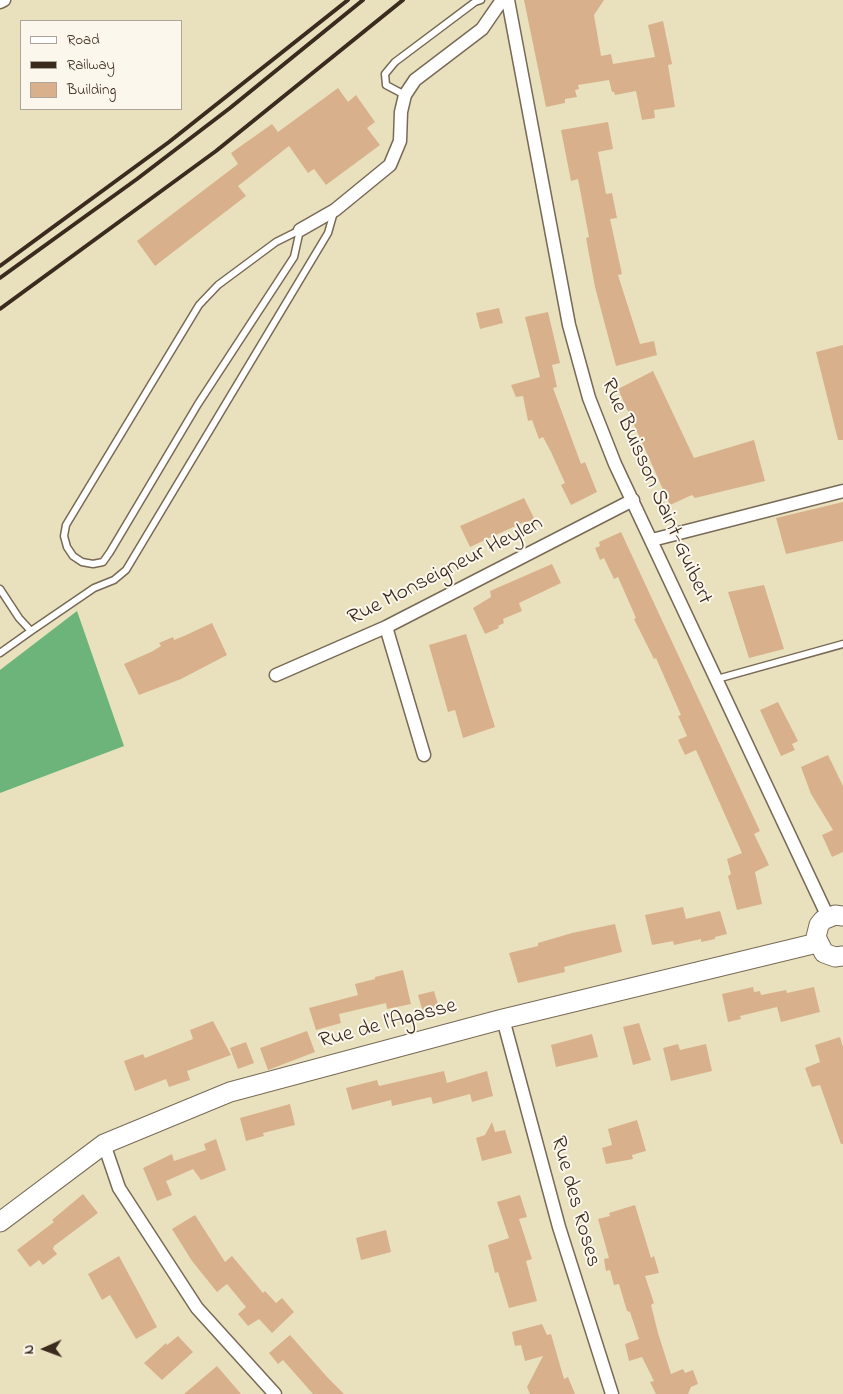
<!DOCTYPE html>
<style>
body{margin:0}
#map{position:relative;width:843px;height:1394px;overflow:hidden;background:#e9e1bd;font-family:"Indie Flower",sans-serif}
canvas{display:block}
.legend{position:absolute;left:20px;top:20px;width:162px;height:90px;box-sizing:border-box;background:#fbf7ec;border:1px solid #aea59a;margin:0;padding:6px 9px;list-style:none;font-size:15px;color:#3b2a1e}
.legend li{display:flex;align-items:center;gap:10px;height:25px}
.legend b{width:25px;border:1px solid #aea59a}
.north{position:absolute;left:20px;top:1324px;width:50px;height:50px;-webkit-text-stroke:4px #fbf7ec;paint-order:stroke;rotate:268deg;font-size:14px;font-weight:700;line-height:20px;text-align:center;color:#3b2a1e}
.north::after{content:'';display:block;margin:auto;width:18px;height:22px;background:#3b2a1e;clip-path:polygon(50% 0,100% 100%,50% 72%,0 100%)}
</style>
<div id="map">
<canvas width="843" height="1394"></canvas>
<ul class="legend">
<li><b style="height:6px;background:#fff"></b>Road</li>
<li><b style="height:6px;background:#3b2a1e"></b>Railway</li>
<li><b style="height:14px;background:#d8b18c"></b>Building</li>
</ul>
<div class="north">N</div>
</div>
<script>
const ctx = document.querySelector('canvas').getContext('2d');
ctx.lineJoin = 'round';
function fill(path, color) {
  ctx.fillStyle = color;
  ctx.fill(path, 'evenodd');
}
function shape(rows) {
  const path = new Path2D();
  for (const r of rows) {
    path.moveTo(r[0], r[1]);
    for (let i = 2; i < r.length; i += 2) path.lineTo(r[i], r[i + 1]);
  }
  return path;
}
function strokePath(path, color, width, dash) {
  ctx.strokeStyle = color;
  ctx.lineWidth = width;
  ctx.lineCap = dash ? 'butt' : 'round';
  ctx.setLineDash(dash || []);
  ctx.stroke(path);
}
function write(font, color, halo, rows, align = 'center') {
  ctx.font = font + ' "Indie Flower",sans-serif';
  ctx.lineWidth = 4;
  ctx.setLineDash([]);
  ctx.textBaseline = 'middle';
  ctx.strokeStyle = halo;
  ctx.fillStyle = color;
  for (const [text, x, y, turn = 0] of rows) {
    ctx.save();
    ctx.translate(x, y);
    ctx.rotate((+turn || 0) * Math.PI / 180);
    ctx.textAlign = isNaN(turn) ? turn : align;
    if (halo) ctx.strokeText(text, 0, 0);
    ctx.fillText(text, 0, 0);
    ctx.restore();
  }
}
fill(shape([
 [77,611,124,746,0,793,0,670]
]), '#6cb47a');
fill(shape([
 [524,0,604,0,594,15,601,56,611,54,613,64,655,57,648,25,663,21,672,64,668,65,675,107,654,110,655,118,642,120,636,91,615,95,614,92,612,92,609,80,578,85,579,89,575,90,577,97,565,99,565,103,546,107],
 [338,88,348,102,356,95,375,122,367,128,380,145,326,185,314,169,308,173,289,146,238,186,246,196,155,266,137,241,238,164,231,153,272,124,278,132],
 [608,122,613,149,598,152,606,194,612,193,617,218,610,219,622,274,618,275,640,344,654,341,657,355,616,366,595,287,586,238,589,237,578,179,571,181,561,130],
 [499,308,503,323,480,329,476,313],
 [548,312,560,363,552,365,557,387,553,388,581,464,585,462,597,492,571,505,561,485,565,483,551,452,543,437,539,439,532,420,528,421,523,396,516,397,511,385,540,377,525,317],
 [843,345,843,440,838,440,816,352],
 [653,371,694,458,754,440,765,481,695,498,692,495,670,505,618,389],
 [524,498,535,520,524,522,470,547,460,526],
 [843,502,843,541,786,554,776,518],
 [621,532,760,831,754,834,769,865,755,872,762,904,737,910,728,876,731,874,727,859,742,853,696,750,685,755,678,740,687,736,678,716,681,715,656,658,654,659,634,619,636,618,618,577,614,579,604,558,600,560,595,548,600,546,599,542],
 [552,564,561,583,519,603,522,611,503,619,504,623,498,626,499,628,485,634,473,608,491,597,490,591],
 [764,585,784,649,749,658,728,592],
 [212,623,227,655,181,679,139,695,124,664,153,651,161,646,159,643,173,637,174,640,184,636],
 [466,634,495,727,463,738,455,710,448,712,429,645],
 [778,702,798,741,792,744,795,750,781,756,760,710],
 [828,755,843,786,843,852,832,857,822,835,833,830,811,794,801,767],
 [683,907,686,919,720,911,727,934,715,937,715,939,701,942,701,939,674,945,673,941,652,945,645,915],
 [615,924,622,952,564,967,565,972,518,983,509,953,538,946,538,943,572,933],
 [403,970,411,1004,387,1009,386,1003,339,1014,341,1023,316,1030,309,1008,358,995,355,984,375,979,375,977],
 [753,987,754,992,760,991,761,995,786,990,787,993,814,987,820,1012,781,1022,777,1007,740,1016,741,1019,728,1022,722,994],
 [434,991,440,1011,424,1016,418,995],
 [213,1021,231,1055,187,1071,190,1080,169,1087,166,1079,135,1091,124,1061,143,1054,145,1058,193,1039,190,1030],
 [639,1023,651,1060,633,1065,623,1027],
 [307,1031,315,1052,268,1070,260,1048],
 [592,1034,598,1057,556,1067,551,1045],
 [840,1037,843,1047,843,1144,841,1144,820,1085,812,1087,805,1068,820,1062,815,1045],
 [246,1042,254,1063,238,1069,230,1048],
 [678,1044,680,1050,706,1044,712,1071,671,1081,663,1048],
 [444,1071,447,1083,487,1071,493,1096,472,1102,470,1094,433,1104,431,1097,392,1106,391,1100,352,1110,346,1088,377,1080,379,1086],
 [290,1104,295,1125,263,1133,264,1136,246,1141,240,1118],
 [637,1120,646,1151,632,1155,633,1159,606,1164,602,1148,612,1145,608,1129],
 [492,1122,495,1132,505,1130,512,1153,482,1161,476,1138,485,1135],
 [216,1139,226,1170,201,1180,193,1169,166,1181,172,1195,157,1201,143,1168,172,1154,174,1161,206,1150,204,1144],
 [83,1194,98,1213,54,1246,53,1249,57,1254,43,1265,39,1260,30,1267,17,1250,54,1222,52,1220],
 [520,1195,527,1217,519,1219,532,1259,526,1261,537,1301,509,1308,498,1272,495,1273,488,1245,509,1238,497,1202],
 [635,1205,651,1258,654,1256,659,1273,645,1276,654,1303,651,1305,658,1333,671,1374,683,1369,685,1373,693,1370,698,1384,691,1387,688,1394,656,1394,650,1382,654,1381,642,1357,629,1361,625,1344,639,1339,630,1312,627,1311,619,1284,614,1285,610,1270,606,1271,604,1259,609,1258,598,1219,610,1216,609,1213],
 [195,1215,225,1262,232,1256,263,1293,265,1291,276,1303,282,1298,294,1312,272,1333,259,1319,248,1326,238,1314,246,1307,227,1284,217,1292,192,1261,172,1229],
 [386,1230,391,1252,361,1260,356,1238],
 [119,1256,157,1327,136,1339,110,1295,102,1300,88,1274],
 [542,1324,547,1335,551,1334,564,1379,568,1377,575,1394,530,1394,527,1387,543,1356,525,1361,521,1345,515,1346,512,1332],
 [290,1335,328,1378,344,1394,313,1394,283,1360,278,1364,269,1353],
 [178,1336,193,1352,162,1380,144,1363,166,1343,167,1345],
 [217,1366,241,1394,184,1394]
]), '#d8b18c');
const lane = shape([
 [405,95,386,85,385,74,395,62,475,2,481,0],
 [300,230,294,257,198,404,110,552,103,562,93,564,82,562,73,556,67,547,64,536,66,525,199,305,218,285,276,242,300,230],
 [0,589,19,618,31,631,0,653],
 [31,631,94,588,114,580,126,570,328,233,334,212],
 [717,679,843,644]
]);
const street = shape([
 [508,0,569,325,589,398,615,464,828,917],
 [0,2,4,0],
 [300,230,335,210,390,165,400,141,401,112,405,95,415,80,482,29,502,0],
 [652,540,843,491],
 [386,627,424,755],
 [276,675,386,627,633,500],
 [503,1019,559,1227,612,1394],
 [104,1144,119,1188,197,1308,275,1394]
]);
const secondary = shape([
 [843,916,835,915,823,920,819,925,816,937,824,953,835,957,843,956],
 [0,1222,104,1144,230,1092,503,1019,817,943]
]);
strokePath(lane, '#786a56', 9);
strokePath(street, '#786a56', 15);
strokePath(secondary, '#786a56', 21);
strokePath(lane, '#fff', 6);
strokePath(street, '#fff', 12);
strokePath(secondary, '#fff', 19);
strokePath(shape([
 [0,266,169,142,348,0],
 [0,278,137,179,230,108,363,0],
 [0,309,216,151,403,0]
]), '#3b2a1e', 4);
write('22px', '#3b2a1e', '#fbf7ec', [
 ["Rue Buisson Saint-Guibert",655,492,66],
 ["Rue Monseigneur Heylen",446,572,-27],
 ["Rue de l'Agasse",388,1025,-15],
 ["Rue des Roses",574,1202,74]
]);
</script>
